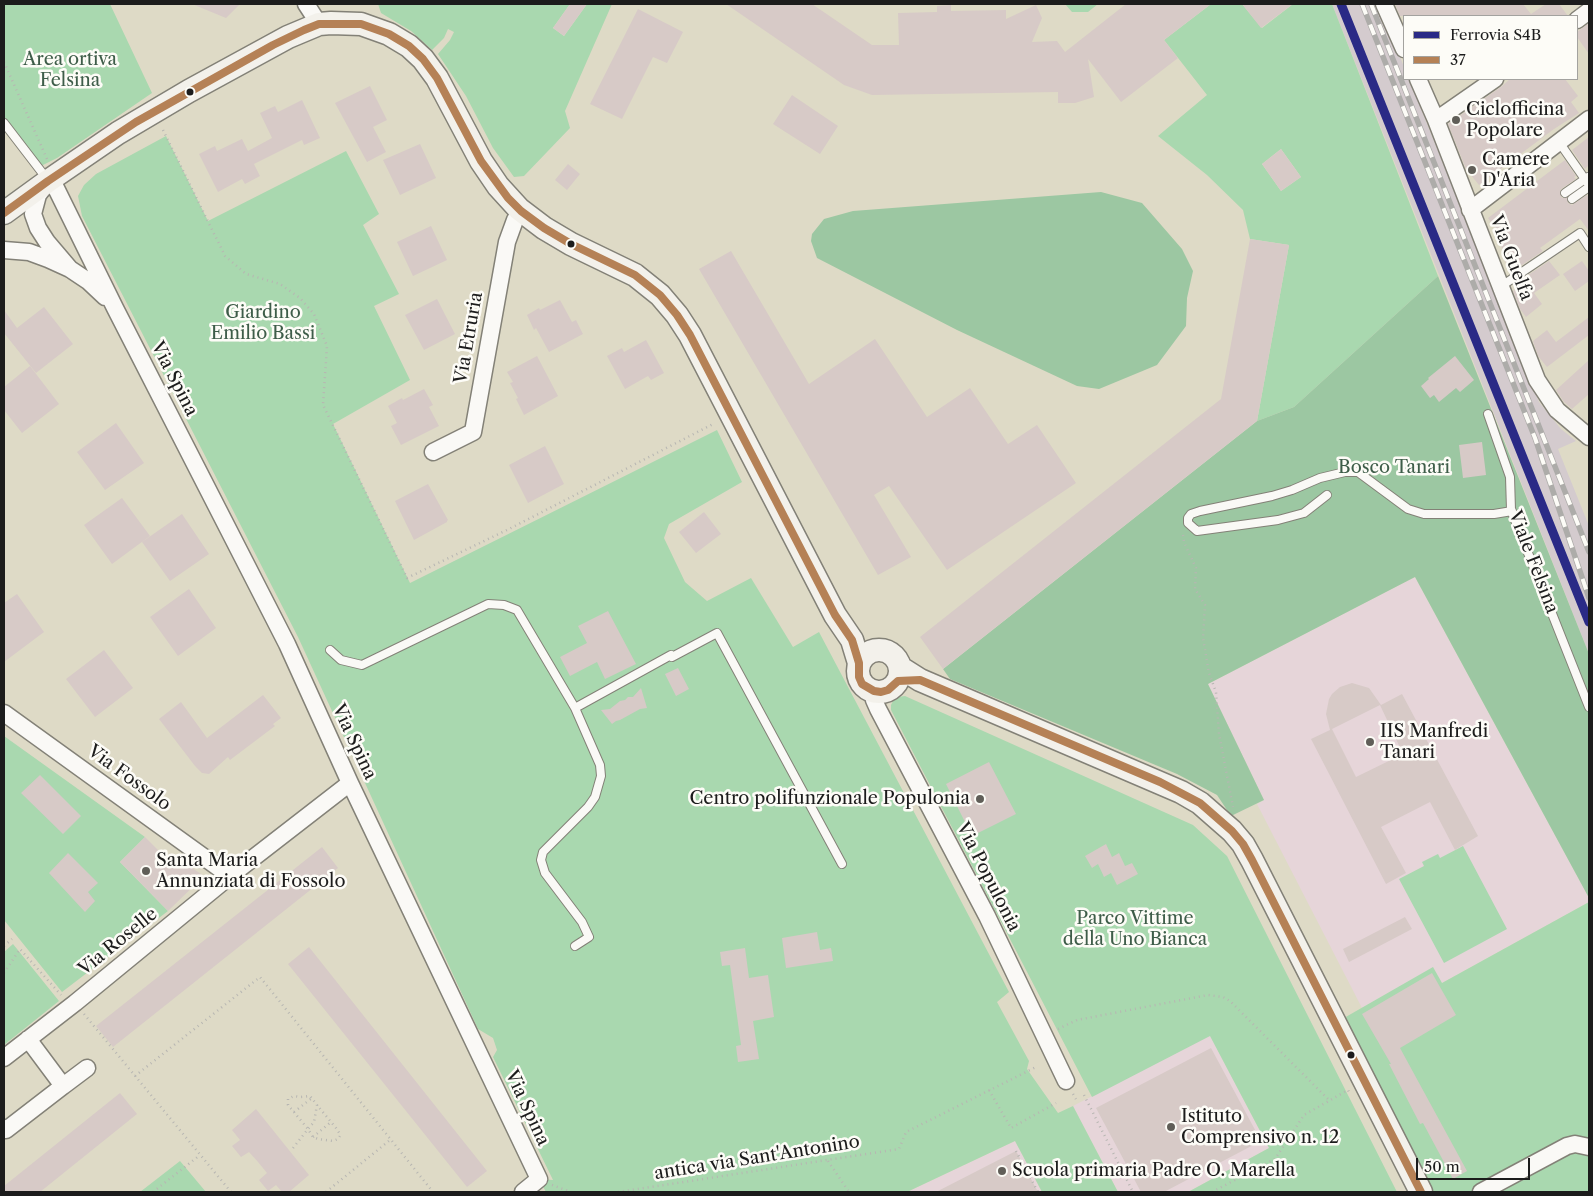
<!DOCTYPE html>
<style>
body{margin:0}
#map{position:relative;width:1593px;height:1196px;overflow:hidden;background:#dedac6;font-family:"Libre Caslon Text",serif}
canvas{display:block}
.frame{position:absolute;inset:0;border:5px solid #1c1c1c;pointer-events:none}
.legend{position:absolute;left:1403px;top:15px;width:175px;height:65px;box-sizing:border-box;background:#fdfcf7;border:1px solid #a3a29f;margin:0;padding:6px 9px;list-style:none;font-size:15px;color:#1c1c1c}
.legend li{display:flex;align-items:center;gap:10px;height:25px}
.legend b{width:25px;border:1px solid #a3a29f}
.scale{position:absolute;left:1416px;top:1158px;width:114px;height:22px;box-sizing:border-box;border:2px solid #1c1c1c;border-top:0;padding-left:6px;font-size:15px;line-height:18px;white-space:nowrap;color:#1c1c1c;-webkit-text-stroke:4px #fdfcf7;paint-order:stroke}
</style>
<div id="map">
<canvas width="1593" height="1196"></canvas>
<div class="frame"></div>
<ul class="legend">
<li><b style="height:6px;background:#2a2a86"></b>Ferrovia S4B</li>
<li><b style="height:6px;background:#b58156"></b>37</li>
</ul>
<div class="scale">50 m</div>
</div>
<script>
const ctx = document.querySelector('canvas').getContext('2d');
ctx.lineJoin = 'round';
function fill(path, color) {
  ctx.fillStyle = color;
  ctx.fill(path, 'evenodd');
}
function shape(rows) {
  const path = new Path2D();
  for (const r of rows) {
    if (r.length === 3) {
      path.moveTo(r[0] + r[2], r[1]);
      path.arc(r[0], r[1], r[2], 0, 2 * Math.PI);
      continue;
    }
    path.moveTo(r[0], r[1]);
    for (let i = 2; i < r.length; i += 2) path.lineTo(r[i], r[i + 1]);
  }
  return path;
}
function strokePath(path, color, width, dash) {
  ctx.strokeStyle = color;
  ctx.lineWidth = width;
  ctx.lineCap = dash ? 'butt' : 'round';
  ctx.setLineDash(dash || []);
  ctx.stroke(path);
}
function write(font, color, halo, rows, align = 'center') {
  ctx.font = font + ' "Libre Caslon Text",serif';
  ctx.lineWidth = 5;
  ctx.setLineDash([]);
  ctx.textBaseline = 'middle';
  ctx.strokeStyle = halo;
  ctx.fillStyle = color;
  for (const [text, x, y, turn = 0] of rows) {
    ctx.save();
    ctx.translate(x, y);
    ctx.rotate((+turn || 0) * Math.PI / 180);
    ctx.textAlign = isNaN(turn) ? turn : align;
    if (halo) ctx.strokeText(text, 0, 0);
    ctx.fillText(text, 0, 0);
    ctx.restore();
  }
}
fill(shape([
 [1415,577,1589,898,1589,902,1442,983,1433,968,1362,1008,1257,804,1264,800,1208,684],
 [1210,1035,1269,1148,1188,1192,1118,1192,1073,1106],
 [1015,1141,1042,1192,907,1192]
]), '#e6d5d9');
fill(shape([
 [1332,4,1379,4,1404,67,1404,79,1409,79,1539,402,1561,429,1576,441,1558,449,1589,526,1589,654]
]), '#d4cbce');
fill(shape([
 [4,4,110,4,152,93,57,158,41,166,4,117],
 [378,4,570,4,553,28,564,36,587,4,612,4,565,111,570,128,524,176,514,177,493,148,466,96,438,54,450,40,454,32,448,29,444,38,432,50,411,31,381,13],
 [1065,4,1098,4,1088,12,1072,12],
 [1211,4,1242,4,1262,28,1293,4,1332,4,1438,276,1294,407,1257,421,1289,245,1250,239,1243,210,1207,175,1158,136,1207,95,1164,40],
 [1281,149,1301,177,1281,191,1262,164],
 [166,136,208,221,346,151,379,214,363,225,399,294,374,306,410,380,333,424,410,583,717,430,742,482,669,524,664,538,685,582,707,601,751,578,793,647,819,632,1009,992,997,1002,1029,1061,1027,1069,1058,1113,1073,1106,1118,1192,1042,1192,1015,1141,907,1192,546,1192,539,1179,553,1180,493,1057,497,1050,493,1038,478,1029,298,637,82,216,78,196,84,185,96,174],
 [905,696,1193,825,1227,856,1397,1192,1188,1192,1269,1148,1210,1036,1092,1097,891,710,891,705,893,701,898,697],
 [4,736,145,837,120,862,168,911,62,992,4,920],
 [1463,846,1507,929,1444,963,1399,879,1424,866,1422,862,1438,854,1440,858],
 [1589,902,1589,1192,1426,1192,1337,1022,1433,967,1442,983],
 [13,944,59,1001,4,1045,4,952],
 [180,1161,206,1192,140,1192]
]), '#a9d8af');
fill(shape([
 [1101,192,1142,203,1182,249,1193,271,1187,298,1186,326,1157,365,1099,389,1077,386,957,330,817,258,811,241,812,234,824,219,853,211],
 [1438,276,1589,654,1589,898,1415,577,1208,684,1264,800,1231,816,1217,795,1177,774,950,679,943,669,1257,421,1294,407]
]), '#9cc7a2');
fill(shape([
 [192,4,240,4,226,18],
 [570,4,587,4,564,36,553,28],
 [726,4,812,4,872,45,899,45,898,13,937,12,937,6,951,5,951,11,1006,10,1006,19,1036,5,1042,18,1032,42,1057,41,1065,52,1126,4,1211,4,1164,40,1178,58,1121,102,1088,59,1094,97,1075,103,1058,103,1058,92,872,95,844,85],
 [1242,4,1293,4,1261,28],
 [1395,4,1523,4,1531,14,1546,4,1559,4,1568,16,1400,16],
 [638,9,683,32,667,63,653,57,622,119,590,104],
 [1589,23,1589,54,1577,37,1577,32],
 [1510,79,1565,79,1578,96,1571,102,1579,113,1554,129,1479,185,1466,169,1448,124,1501,87],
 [370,86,387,120,373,127,386,152,367,162,335,103],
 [792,95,838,126,820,154,773,124],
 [302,100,320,138,304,145,302,140,254,164,260,176,245,184,242,179,218,192,199,154,215,146,217,151,242,139,248,151,272,138,260,113,275,106,278,112],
 [1589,137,1589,165,1585,169,1572,150],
 [420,144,436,178,400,195,383,160],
 [1281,149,1301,177,1281,191,1262,164],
 [1565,160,1576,176,1574,177,1576,179,1561,189,1560,194,1562,198,1567,198,1568,203,1572,205,1587,195,1589,198,1589,231,1580,219,1540,248,1543,251,1510,273,1502,254,1505,252,1497,241,1502,237,1488,218],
 [568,164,580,174,567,190,555,180],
 [431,226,447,260,413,276,397,242],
 [1250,239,1289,245,1257,421,943,669,920,637,1221,399],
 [731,251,809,384,875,339,927,417,970,388,1008,444,1037,425,1076,483,947,570,889,486,874,495,911,557,878,575,699,269],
 [1549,261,1560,275,1534,293,1542,304,1526,317,1520,309,1513,291,1517,289,1515,284],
 [1582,261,1589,271,1589,281,1575,291,1563,274],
 [437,299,455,334,424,350,405,315],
 [560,300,572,322,576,320,583,334,549,352,536,328,534,330,527,315,539,308,540,310],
 [44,307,73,344,36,373,4,333,4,310,17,328],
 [1589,317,1589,335,1547,367,1538,356,1533,341,1547,330,1556,342],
 [646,340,664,373,651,380,648,376,625,389,607,356,622,348,624,352],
 [537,356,558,396,524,415,516,399,518,398,510,383,513,382,507,372],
 [1455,356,1474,380,1460,392,1456,388,1439,402,1434,395,1430,398,1421,386,1429,379,1428,378],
 [1589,360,1589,394,1572,409,1564,402,1556,390],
 [30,366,59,404,22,433,4,410,4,387],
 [424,389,433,405,429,407,439,426,401,445,391,426,397,423,388,406,402,398,403,400],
 [116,423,144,463,105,490,77,452],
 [1482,442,1486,475,1463,478,1459,445],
 [545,446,564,484,528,503,509,465],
 [428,484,448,520,447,521,447,522,414,540,395,501],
 [122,498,150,536,112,564,84,525],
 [704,512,721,534,696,553,679,532],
 [182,514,209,554,170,581,142,542],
 [189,589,216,628,178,656,150,617],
 [17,594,44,632,4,662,4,603],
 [608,611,636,664,605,679,597,662,570,676,560,657,587,643,578,626],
 [104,650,133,688,95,717,66,679],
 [678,668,689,689,676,696,665,674],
 [1352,683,1369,688,1381,705,1402,694,1478,836,1455,850,1430,802,1381,827,1406,873,1386,884,1311,739,1330,730,1326,714,1329,699,1332,694,1340,687],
 [1380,705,1403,754,1356,777,1332,729],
 [641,688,647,708,640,709,620,720,616,721,612,724,601,710,610,709,620,701,625,700,628,697,633,697],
 [263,695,281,718,273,724,275,726,230,760,228,757,209,774,202,773,195,766,159,719,181,702,207,738],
 [989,762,1016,814,972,836,946,784],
 [40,775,81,816,63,834,21,793],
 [145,837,166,858,170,853,204,876,168,911,120,862],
 [1106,844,1112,857,1119,853,1125,866,1132,863,1138,874,1117,885,1111,873,1104,877,1098,864,1092,868,1085,856],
 [322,847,338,868,113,1047,96,1026],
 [68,853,98,883,88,892,95,901,85,912,49,873],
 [1405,917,1412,929,1349,962,1343,949],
 [817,932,820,950,831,948,833,961,786,968,782,938],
 [309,947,487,1171,467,1187,288,964],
 [745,948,749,978,768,975,774,1017,753,1021,759,1059,738,1062,736,1046,741,1045,730,965,722,966,720,952],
 [1432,973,1456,1015,1400,1048,1467,1171,1453,1179,1423,1123,1420,1124,1389,1064,1391,1064,1362,1014],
 [1211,1048,1261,1141,1164,1192,1141,1192,1096,1108],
 [120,1093,137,1114,40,1192,4,1192,4,1186],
 [256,1109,309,1175,289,1192,282,1192,276,1185,268,1191,259,1180,267,1173,258,1162,249,1152,241,1157,232,1146,240,1140,232,1130],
 [1016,1151,1038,1192,936,1192]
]), '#d7cac7');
const lane = shape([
 [4,123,47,179],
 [1559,142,1589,185],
 [1565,193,1588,177],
 [1572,199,1589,187],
 [1500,287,1580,233,1589,247],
 [1488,414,1510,477,1511,510,1589,707],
 [1327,495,1304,513,1278,520,1197,531,1188,523,1188,518,1191,514,1200,511,1272,496,1292,490,1320,478,1345,472,1358,472,1408,509,1424,514,1494,514,1512,511],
 [330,650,341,660,362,665,488,604,504,605,517,610,575,708],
 [672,657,717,633,842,864],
 [575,946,589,937,582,922,545,873,541,860,543,852,588,807,595,797,601,776,600,765,575,708,671,655]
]);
const street = shape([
 [306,4,319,24],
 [1384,4,1404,49],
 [1577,20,1589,11],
 [1418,79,1436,120,1537,380,1557,410,1589,437],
 [1436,120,1495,79],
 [1470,210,1589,119],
 [4,250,29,252,48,259,70,269,88,281,105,297],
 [70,269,47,242,38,228,33,214,38,195,51,178,115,308,287,644,350,783,539,1179,523,1192],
 [433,452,473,432,507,242,515,220,521,211],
 [874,691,874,700,878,709,987,916,1066,1081],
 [4,713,230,876],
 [4,1058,75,1003,230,876,350,783],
 [63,1086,87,1068],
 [4,1128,6,1130,63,1086,28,1039],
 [1481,1192,1567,1146,1575,1144,1589,1147]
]);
const secondary = shape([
 [4,213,48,181,118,133,189,91,288,37,319,24,331,23,361,24,389,34,409,46,423,59,437,78,481,161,498,186,519,209,544,228,571,244,635,275,660,295,677,315,690,335,835,615,852,640,859,663],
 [879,671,21],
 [901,668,920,680,1181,792,1200,803,1232,831,1243,844,1252,860,1421,1192]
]);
strokePath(lane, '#838177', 10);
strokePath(street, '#838177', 19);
strokePath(secondary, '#838177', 25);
strokePath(shape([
 [4,62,47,159],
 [163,130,225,256,246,274,280,284,300,298,314,314,327,346,323,405,407,578,509,529,715,423],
 [1183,535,1184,542,1196,568,1195,589,1205,605,1203,638,1209,673,1216,692,1219,734,1233,807],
 [4,946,12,939],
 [4,973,20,949,61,995],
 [84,1014,231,1192],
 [1058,1029,1077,1020,1208,995,1223,997,1230,1001,1329,1100],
 [135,1076,260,977,433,1192],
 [989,1090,1011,1128,1056,1103],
 [1073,1094,1076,1099],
 [1084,1095,1133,1192],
 [294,1112,312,1098],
 [313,1137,331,1122],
 [293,1148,308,1129,314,1122,317,1105,310,1096,300,1097,294,1096,288,1099,288,1105,308,1129,313,1137,318,1139,333,1141,338,1139,340,1136,340,1134,336,1128,317,1105],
 [1016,1151,1038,1192],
 [828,1161,849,1192],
 [552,1185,571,1192],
 [153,1192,200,1155],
 [326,1192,390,1140],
 [618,1192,899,1149,906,1132,1036,1067],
 [1212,1192,1275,1159,1304,1115,1348,1090,1349,1092]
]), '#b7b6b2', 2.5, [1, 4]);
strokePath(lane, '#faf9f6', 8);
strokePath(street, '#faf9f6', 16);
strokePath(secondary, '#f3f1eb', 22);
const rail = shape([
 [1362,4,1535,438,1589,598],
 [1371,4,1589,552]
]);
strokePath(rail, '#adaca9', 5.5);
strokePath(rail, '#fdfcf7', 4, [11]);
strokePath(shape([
 [4,213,48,181,136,122,273,45,304,30,319,24,361,24,389,34,409,46,423,59,437,78,481,161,508,198,521,211,544,228,571,244,635,275,660,295,677,315,690,335,835,615,852,640,859,663,859,677,862,684,874,691,881,692,888,690,898,681,920,680,1160,782,1200,803,1232,831,1243,844,1252,860,1421,1192]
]), '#b58156', 8);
strokePath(shape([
 [1341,4,1589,622]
]), '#2a2a86', 9);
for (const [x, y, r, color] of [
 [190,92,4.5,"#1c1c1c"],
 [1456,120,5,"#605e58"],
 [1472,170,5,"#605e58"],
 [571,244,4.5,"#1c1c1c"],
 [1370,742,5,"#605e58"],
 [980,799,5,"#605e58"],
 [146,871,5,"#605e58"],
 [1351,1055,4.5,"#1c1c1c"],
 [1171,1127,5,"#605e58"],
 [1002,1171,5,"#605e58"]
]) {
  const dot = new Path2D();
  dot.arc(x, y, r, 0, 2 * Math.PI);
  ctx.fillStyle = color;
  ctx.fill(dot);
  strokePath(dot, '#fdfcf7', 2);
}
write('18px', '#3e5d49', '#fdfcf7', [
 ["Area ortiva",70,60],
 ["Felsina",70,81],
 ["Giardino",263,313],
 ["Emilio Bassi",263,334],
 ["Bosco Tanari",1394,468],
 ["Parco Vittime",1135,919],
 ["della Uno Bianca",1135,940]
]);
write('18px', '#1c1c1c', '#fdfcf7', [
 ["Ciclofficina",1466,110],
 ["Popolare",1466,131],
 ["Camere",1482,160],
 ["D'Aria",1482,181],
 ["IIS Manfredi",1380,732],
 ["Tanari",1380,753],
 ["Centro polifunzionale Populonia",970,799,"right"],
 ["Santa Maria",156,861],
 ["Annunziata di Fossolo",156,882],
 ["Istituto",1181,1117],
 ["Comprensivo n. 12",1181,1138],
 ["Scuola primaria Padre O. Marella",1012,1171]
], 'left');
write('18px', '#1c1c1c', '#fdfcf7', [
 ["Via Guelfa",1511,258,69],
 ["Via Etruria",469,338,-80],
 ["Via Spina",174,379,63],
 ["Viale Felsina",1533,562,69],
 ["Via Spina",354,742,65],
 ["Via Fossolo",129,778,36],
 ["Via Populonia",988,877,63],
 ["Via Roselle",118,942,-39],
 ["Via Spina",527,1108,65],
 ["antica via Sant'Antonino",757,1158,-9]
]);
</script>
